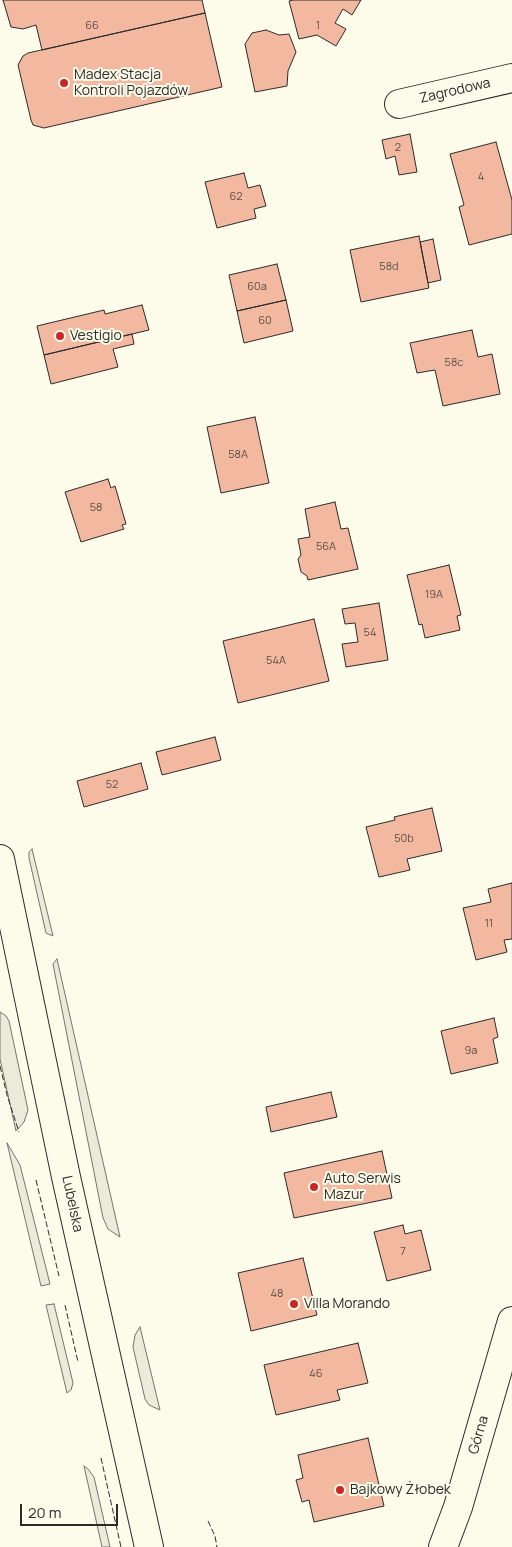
<!DOCTYPE html>
<meta charset="utf-8">
<style>
body{margin:0}
#map{position:relative;width:512px;height:1547px;overflow:hidden;background:#fdfbea;font-family:Manrope,sans-serif}
canvas{display:block}
.scale{position:absolute;left:20px;top:1504px;width:98px;height:22px;box-sizing:border-box;border:2px solid #2b2b2b;border-top:0;padding-left:6px;font-size:15px;line-height:18px;white-space:nowrap;color:#2b2b2b;-webkit-text-stroke:4px #fdfbea;paint-order:stroke}
</style>
<div id="map">
<canvas width="512" height="1547"></canvas>
<div class="scale">20 m</div>
</div>
<script>
const ctx = document.querySelector('canvas').getContext('2d');
ctx.lineJoin = 'round';
function fill(path, color) {
  ctx.fillStyle = color;
  ctx.fill(path, 'evenodd');
}
function shape(rows) {
  const path = new Path2D();
  for (const r of rows) {
    path.moveTo(r[0], r[1]);
    for (let i = 2; i < r.length; i += 2) path.lineTo(r[i], r[i + 1]);
  }
  return path;
}
function strokePath(path, color, width, dash) {
  ctx.strokeStyle = color;
  ctx.lineWidth = width;
  ctx.lineCap = dash ? 'butt' : 'round';
  ctx.setLineDash(dash || []);
  ctx.stroke(path);
}
function write(font, color, halo, rows, align = 'center') {
  ctx.font = font + ' Manrope,sans-serif';
  ctx.lineWidth = 4;
  ctx.setLineDash([]);
  ctx.textBaseline = 'middle';
  ctx.strokeStyle = halo;
  ctx.fillStyle = color;
  for (const [text, x, y, turn = 0] of rows) {
    ctx.save();
    ctx.translate(x, y);
    ctx.rotate((+turn || 0) * Math.PI / 180);
    ctx.textAlign = isNaN(turn) ? turn : align;
    if (halo) ctx.strokeText(text, 0, 0);
    ctx.fillText(text, 0, 0);
    ctx.restore();
  }
}
const green = shape([
 [32,849,53,936,46,933,29,858,29,852,32,849],
 [57,959,120,1237,108,1229,103,1218,53,964,57,959],
 [0,1012,6,1016,9,1021,28,1110,24,1122,16,1131,0,1059,0,1012],
 [7,1143,20,1165,50,1284,41,1286,7,1143],
 [54,1304,73,1383,71,1390,67,1393,46,1305,54,1304],
 [140,1327,160,1410,149,1405,145,1399,133,1347,135,1335,140,1327],
 [84,1466,88,1469,94,1477,110,1547,102,1547,84,1466]
]);
fill(green, '#ecebdb');
strokePath(green, '#74746e', 1);
const building = shape([
 [3,0,202,0,205,13,42,50,36,25,23,29,11,27,3,0],
 [293,0,361,0,352,15,343,9,335,23,346,29,336,46,317,35,299,39,289,1,293,0],
 [205,13,222,87,44,128,33,125,31,120,18,65,23,56,28,53,205,13],
 [266,30,279,35,289,34,296,52,288,71,287,86,255,92,245,44,252,33,266,30],
 [410,134,417,172,399,175,395,156,386,159,382,140,410,134],
 [496,142,512,200,512,234,469,245,459,207,464,205,450,154,496,142],
 [244,173,248,188,260,185,266,206,254,209,256,218,217,228,205,182,244,173],
 [419,236,429,288,361,302,350,250,419,236],
 [433,239,441,280,428,283,420,242,433,239],
 [277,264,286,300,237,311,229,275,277,264],
 [286,300,293,331,244,343,237,311,286,300],
 [142,305,149,330,44,355,37,326,104,310,105,314,142,305],
 [472,330,478,357,492,354,500,394,443,406,435,370,417,373,410,343,472,330],
 [132,334,134,344,113,349,118,367,51,384,44,355,132,334],
 [255,417,269,483,221,493,207,427,255,417],
 [108,479,111,488,115,486,126,524,122,525,124,529,81,542,65,492,108,479],
 [335,502,341,529,348,528,358,569,308,580,307,576,301,572,298,559,301,555,298,539,310,537,305,509,335,502],
 [449,565,461,615,457,616,460,630,425,638,422,624,419,625,407,575,449,565],
 [379,603,388,660,346,667,342,644,358,642,355,623,345,624,342,609,379,603],
 [314,619,329,681,238,703,223,641,314,619],
 [215,737,221,760,162,775,156,752,215,737],
 [141,763,148,789,84,807,77,781,141,763],
 [432,808,442,851,407,859,410,870,379,877,366,827,395,820,394,817,432,808],
 [512,883,512,939,504,940,507,952,476,960,463,908,491,902,488,889,512,883],
 [494,1018,498,1037,493,1039,498,1063,451,1074,441,1031,494,1018],
 [331,1092,337,1117,271,1132,266,1107,331,1092],
 [382,1151,392,1198,294,1218,284,1173,382,1151],
 [403,1225,405,1234,421,1230,431,1270,387,1281,374,1232,403,1225],
 [303,1258,317,1315,251,1331,238,1273,303,1258],
 [358,1343,368,1383,337,1390,340,1400,276,1415,264,1365,358,1343],
 [368,1438,384,1506,314,1522,309,1500,302,1502,296,1480,303,1478,298,1455,368,1438]
]);
fill(building, '#f2b8a0');
strokePath(building, '#2b2b2b', 1);
const minor = shape([
 [399,104,512,78],
 [443,1547,458,1507,512,1321]
]);
const major = shape([
 [0,859,66,1177,149,1547]
]);
strokePath(minor, '#2b2b2b', 30);
strokePath(major, '#2b2b2b', 30);
strokePath(minor, '#fdfbea', 28);
strokePath(major, '#fdfbea', 28);
strokePath(shape([
 [0,1066,7,1095,19,1132],
 [36,1180,59,1276],
 [65,1305,78,1362],
 [101,1458,121,1547],
 [208,1521,215,1536,217,1547]
]), '#2b2b2b', 1, [6, 2.5]);
for (const [x, y, r, color] of [
 [64,83,5,"#c62828"],
 [60,336,5,"#c62828"],
 [314,1187,5,"#c62828"],
 [294,1304,5,"#c62828"],
 [340,1490,5,"#c62828"]
]) {
  const dot = new Path2D();
  dot.arc(x, y, r, 0, 2 * Math.PI);
  ctx.fillStyle = color;
  ctx.fill(dot);
  strokePath(dot, '#fdfbea', 2);
}
write('11px', '#5d4e48', null, [
 ["66",92,26],
 ["1",318,26],
 ["2",398,148],
 ["4",481,177],
 ["62",236,197],
 ["58d",389,267],
 ["60a",257,287],
 ["60",265,321],
 ["58c",454,363],
 ["58A",238,455],
 ["58",96,508],
 ["56A",326,547],
 ["19A",434,595],
 ["54",370,633],
 ["54A",276,661],
 ["52",112,785],
 ["50b",404,839],
 ["11",489,924],
 ["9a",471,1051],
 ["7",403,1252],
 ["48",277,1294],
 ["46",316,1374]
]);
write('14px', '#2b2b2b', '#fdfbea', [
 ["Madex Stacja",74,75],
 ["Kontroli Pojazdów",74,91],
 ["Vestigio",70,336],
 ["Auto Serwis",324,1179],
 ["Mazur",324,1195],
 ["Villa Morando",304,1304],
 ["Bajkowy Żłobek",350,1490]
], 'left');
write('14px', '#2b2b2b', '#fdfbea', [
 ["Zagrodowa",455,91,-13],
 ["Lubelska",72,1204,78],
 ["Górna",479,1435,-74]
]);
</script>
